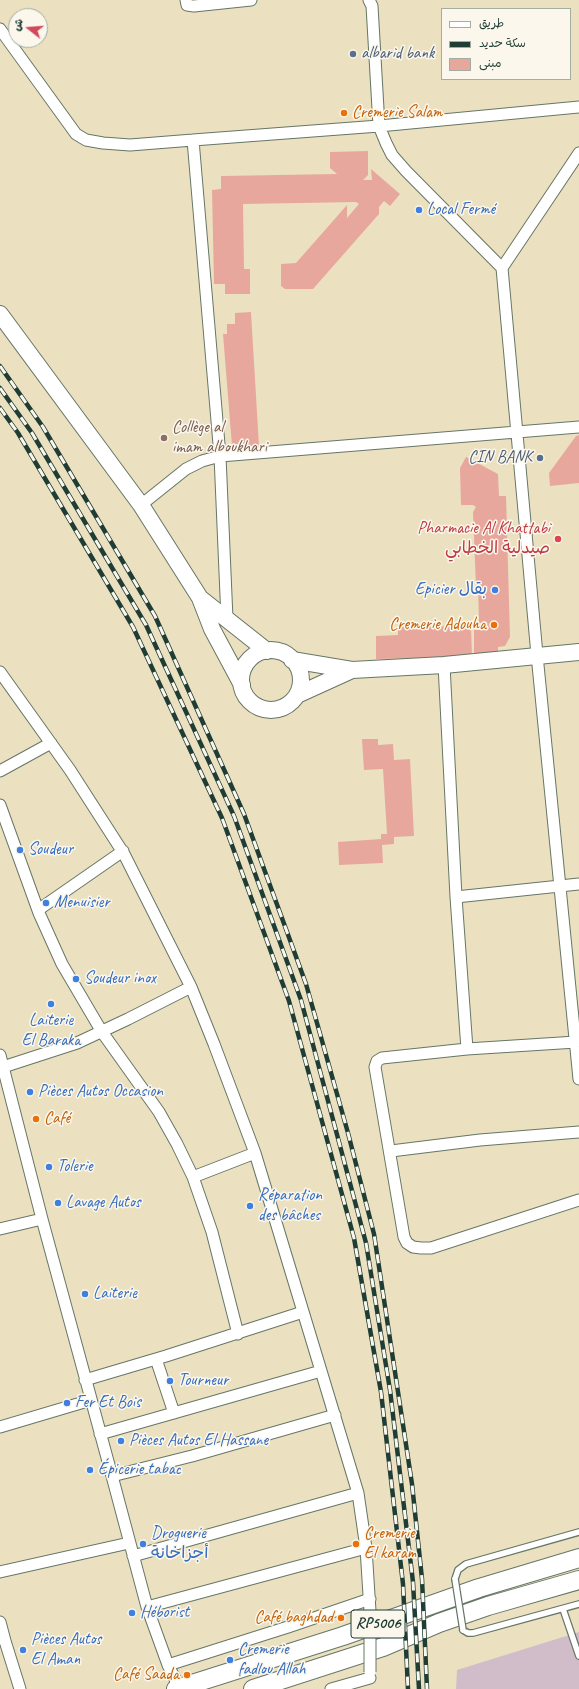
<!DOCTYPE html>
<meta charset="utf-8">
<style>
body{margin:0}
#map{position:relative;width:579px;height:1689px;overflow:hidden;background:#ebe1c0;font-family:Caveat,"Playpen Sans Arabic",sans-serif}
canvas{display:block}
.legend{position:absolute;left:441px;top:8px;width:130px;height:72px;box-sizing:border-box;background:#fbf7ec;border:1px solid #a3ada2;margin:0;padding:5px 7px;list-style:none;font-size:12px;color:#1f3d34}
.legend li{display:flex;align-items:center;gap:8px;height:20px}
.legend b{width:20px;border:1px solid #a3ada2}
.north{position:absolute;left:8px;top:8px;width:40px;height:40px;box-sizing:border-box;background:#fbf7ec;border:1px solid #a3ada2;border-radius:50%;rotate:287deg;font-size:11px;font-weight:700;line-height:16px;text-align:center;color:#1f3d34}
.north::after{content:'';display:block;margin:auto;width:14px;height:18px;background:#d1495b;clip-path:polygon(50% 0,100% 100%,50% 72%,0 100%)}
</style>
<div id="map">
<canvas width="579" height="1689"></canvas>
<ul class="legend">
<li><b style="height:5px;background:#fff"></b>طريق</li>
<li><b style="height:5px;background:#1f3d34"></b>سكة حديد</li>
<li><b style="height:11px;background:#e8a79d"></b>مبنى</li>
</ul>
<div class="north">ش</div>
</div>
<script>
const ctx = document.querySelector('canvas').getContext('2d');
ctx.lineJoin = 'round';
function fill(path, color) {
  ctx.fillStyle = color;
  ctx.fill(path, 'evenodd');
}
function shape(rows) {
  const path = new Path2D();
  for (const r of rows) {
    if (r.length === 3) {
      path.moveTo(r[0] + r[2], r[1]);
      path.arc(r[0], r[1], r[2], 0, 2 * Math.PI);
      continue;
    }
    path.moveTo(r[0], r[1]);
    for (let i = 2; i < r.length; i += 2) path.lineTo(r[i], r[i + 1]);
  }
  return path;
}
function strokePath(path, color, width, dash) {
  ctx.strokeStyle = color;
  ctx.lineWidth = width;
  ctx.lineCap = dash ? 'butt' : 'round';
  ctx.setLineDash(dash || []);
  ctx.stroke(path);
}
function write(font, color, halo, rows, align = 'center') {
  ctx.font = font + ' Caveat,"Playpen Sans Arabic",sans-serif';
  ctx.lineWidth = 3;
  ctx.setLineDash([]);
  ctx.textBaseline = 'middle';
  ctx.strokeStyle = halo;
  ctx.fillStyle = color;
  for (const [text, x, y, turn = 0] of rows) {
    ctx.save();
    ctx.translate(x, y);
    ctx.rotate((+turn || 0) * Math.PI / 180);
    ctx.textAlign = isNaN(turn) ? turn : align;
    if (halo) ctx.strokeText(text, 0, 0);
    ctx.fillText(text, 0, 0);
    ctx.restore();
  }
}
fill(shape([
 [579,1632,579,1689,456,1689,457,1670]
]), '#d1bdca');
fill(shape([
 [368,151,368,175,363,180,372,180,371,169,400,194,390,206,384,201,379,207,379,214,313,289,285,289,281,286,281,264,296,263,347,205,347,218,359,204,356,202,243,204,244,269,250,269,250,294,225,294,225,284,214,284,212,190,221,189,221,176,337,174,330,168,330,152],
 [251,312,259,446,232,446,223,334,227,334,227,324,235,324,235,313],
 [579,435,579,483,550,486,549,473,576,436],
 [466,457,498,474,499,496,506,496,510,637,505,646,498,647,498,656,474,657,474,630,488,630,487,622,479,623,478,583,476,586,473,512,476,507,473,505,461,505,460,468],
 [471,626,472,657,376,659,376,636,398,635,398,627],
 [362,739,378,739,378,745,393,744,394,760,410,759,414,836,394,837,394,844,382,845,383,863,339,865,338,842,381,839,381,834,387,834,383,769,364,770]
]), '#e8a79d');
const lane = shape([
 [455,1579,458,1570,466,1564,579,1532],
 [563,1609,579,1656],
 [463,1630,468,1633,473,1633,579,1604]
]);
const street = shape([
 [186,0,187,5,194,6,251,0],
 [369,0,372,6,379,126,386,143,392,155,406,171,502,268],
 [0,29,76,134,86,140,103,143,130,145,193,140,379,126,579,107],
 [193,140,220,456,227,619],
 [579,153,502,268,537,655,579,1079],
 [141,505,186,469,202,461,220,456,579,427],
 [444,665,456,897,467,1049],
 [0,672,70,770,124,854,191,987,214,1044,255,1153,358,1493,366,1548,370,1611],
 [0,771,51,743],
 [0,805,39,913,62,964,102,1032,159,1112,177,1144,193,1177,212,1232,238,1334],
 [456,897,579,884],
 [38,910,123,851],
 [576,1042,467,1049,382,1058,377,1061,375,1067,404,1237,407,1243,413,1247,421,1248,431,1248,579,1200],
 [0,1055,42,1219,112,1476,147,1607,168,1665,180,1689],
 [3,1067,77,1043,128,1019,191,987],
 [391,1151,480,1140,579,1132],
 [193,1177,255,1153],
 [0,1229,42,1219],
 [156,1359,174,1413],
 [85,1380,166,1356,303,1312],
 [0,1427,91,1400],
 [100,1434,321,1371],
 [112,1476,192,1456,335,1415],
 [133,1556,358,1493],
 [0,1572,129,1543],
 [147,1607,366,1548],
 [0,1622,5,1641,20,1689],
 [168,1665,288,1627,370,1599],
 [331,1689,370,1678]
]);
const secondary = shape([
 [0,314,141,505,200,598,212,629,242,685],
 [200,598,267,651],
 [271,680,30],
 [292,660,352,670,444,665,579,652],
 [297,695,352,670]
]);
const primary = shape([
 [176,1689,343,1636,479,1588,579,1558],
 [253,1689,383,1647,439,1623,488,1606,579,1580]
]);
strokePath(lane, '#667665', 8);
strokePath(street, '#667665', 13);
strokePath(secondary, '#667665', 18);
strokePath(primary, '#667665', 20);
strokePath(lane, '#fff', 5.5);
strokePath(street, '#fff', 11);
strokePath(secondary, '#fff', 16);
strokePath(primary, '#fff', 18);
const rail = shape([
 [0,366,43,427,155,616,244,814,306,984,348,1133,374,1234,412,1484,422,1579,427,1689],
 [0,388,32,433,146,625,234,816,301,1000,366,1243,390,1390,413,1582,419,1689],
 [0,408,18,433,133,627,222,818,289,1001,354,1238,381,1392,403,1584,408,1689]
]);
strokePath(rail, '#1f3d34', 4.5);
strokePath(rail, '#fbf7ec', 3, [9]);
const laneBridge = shape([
 [455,1579,463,1630]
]);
const streetBridge = shape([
 [370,1611,370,1672]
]);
strokePath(laneBridge, '#667665', 8, []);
strokePath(streetBridge, '#667665', 13, []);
strokePath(laneBridge, '#fff', 5.5);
strokePath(streetBridge, '#fff', 11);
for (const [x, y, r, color] of [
 [353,54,4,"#5c6f8a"],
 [344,113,4,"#e8710a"],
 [419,210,4,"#3f7fe0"],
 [164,438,4,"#8d6e63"],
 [540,458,4,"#5c6f8a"],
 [558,539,4,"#e0444e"],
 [495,590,4,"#3f7fe0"],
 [494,625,4,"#e8710a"],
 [20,850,4,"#3f7fe0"],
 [46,903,4,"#3f7fe0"],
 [76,979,4,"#3f7fe0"],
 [51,1004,4,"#3f7fe0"],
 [30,1092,4,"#3f7fe0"],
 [36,1119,4,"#e8710a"],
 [49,1167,4,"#3f7fe0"],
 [58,1203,4,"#3f7fe0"],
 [250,1206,4,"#3f7fe0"],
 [85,1294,4,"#3f7fe0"],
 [170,1381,4,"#3f7fe0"],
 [67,1403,4,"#3f7fe0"],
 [121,1441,4,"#3f7fe0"],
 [90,1470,4,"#3f7fe0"],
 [143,1544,4,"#3f7fe0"],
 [356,1544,4,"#e8710a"],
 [132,1613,4,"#3f7fe0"],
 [341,1618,4,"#e8710a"],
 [23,1650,4,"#3f7fe0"],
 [230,1660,4,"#3f7fe0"],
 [187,1675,4,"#e8710a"]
]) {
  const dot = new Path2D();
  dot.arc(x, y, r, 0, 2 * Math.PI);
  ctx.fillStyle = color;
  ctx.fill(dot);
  strokePath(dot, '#fbf7ec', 1.5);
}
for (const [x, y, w] of [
 [378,1624,54]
]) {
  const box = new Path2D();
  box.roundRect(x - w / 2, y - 14, w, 28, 3);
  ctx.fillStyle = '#fbf7ec';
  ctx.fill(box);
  strokePath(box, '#1f3d34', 1);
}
write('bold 16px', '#1f3d34', null, [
 ["RP5006",378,1624]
]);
write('17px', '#4e5e75', '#fbf7ec', [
 ["albarid bank",361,54],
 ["CIN BANK",532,458,"right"]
], 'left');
write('17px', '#c56008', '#fbf7ec', [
 ["Cremerie Salam",352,113],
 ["Cremerie Adouha",486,625,"right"],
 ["Café",44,1119],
 ["Cremerie",364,1534],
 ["El karam",364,1554],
 ["Café baghdad",333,1618,"right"],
 ["Café Saada",179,1675,"right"]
], 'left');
write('17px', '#366cbe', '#fbf7ec', [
 ["Local Fermé",427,210],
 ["Epicier بقال",487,590,"right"],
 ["Soudeur",28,850],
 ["Menuisier",54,903],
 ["Soudeur inox",84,979],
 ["Laiterie",51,1021,"center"],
 ["El Baraka",51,1041,"center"],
 ["Pièces Autos Occasion",38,1092],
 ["Tolerie",57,1167],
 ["Réparation",258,1196],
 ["des bâches",258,1216],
 ["Lavage Autos",66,1203],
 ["Laiterie",93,1294],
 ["Tourneur",178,1381],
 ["Fer Et Bois",75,1403],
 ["Pièces Autos El Hassane",129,1441],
 ["Épicerie tabac",98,1470],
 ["Droguerie",151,1534],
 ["أجزاخانة",151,1554],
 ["Héborist",140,1613],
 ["Pièces Autos",31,1640],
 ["El Aman",31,1660],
 ["Cremerie",238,1650],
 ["fadlou Allah",238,1670]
], 'left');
write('17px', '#785e54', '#fbf7ec', [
 ["Collège al",172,428],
 ["imam alboukhari",172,448]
], 'left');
write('17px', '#be3a42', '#fbf7ec', [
 ["Pharmacie Al Khattabi",550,529],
 ["صيدلية الخطابي",550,549]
], 'right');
</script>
